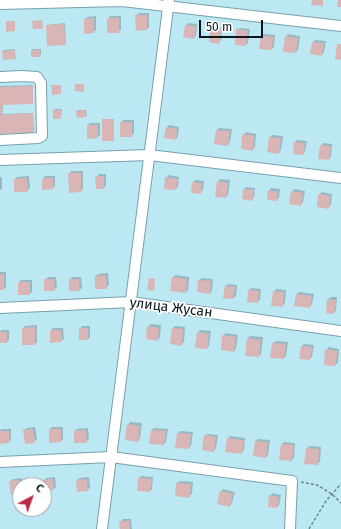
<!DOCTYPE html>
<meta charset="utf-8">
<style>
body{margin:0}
#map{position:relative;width:341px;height:529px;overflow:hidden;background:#bce8f4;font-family:"Fira Sans",sans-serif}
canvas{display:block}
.north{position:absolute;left:12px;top:477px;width:40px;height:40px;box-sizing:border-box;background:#fff;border:1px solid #9ca3a5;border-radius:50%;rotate:41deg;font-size:11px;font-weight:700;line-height:16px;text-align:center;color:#08181d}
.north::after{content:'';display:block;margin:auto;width:14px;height:18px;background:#bb2942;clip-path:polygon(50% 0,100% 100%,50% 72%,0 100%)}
.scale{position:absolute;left:199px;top:20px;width:64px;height:18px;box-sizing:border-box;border:2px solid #08181d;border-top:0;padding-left:5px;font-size:12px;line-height:14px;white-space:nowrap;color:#08181d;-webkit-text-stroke:3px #fff;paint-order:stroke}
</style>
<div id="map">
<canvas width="341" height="529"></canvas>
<div class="north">С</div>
<div class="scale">50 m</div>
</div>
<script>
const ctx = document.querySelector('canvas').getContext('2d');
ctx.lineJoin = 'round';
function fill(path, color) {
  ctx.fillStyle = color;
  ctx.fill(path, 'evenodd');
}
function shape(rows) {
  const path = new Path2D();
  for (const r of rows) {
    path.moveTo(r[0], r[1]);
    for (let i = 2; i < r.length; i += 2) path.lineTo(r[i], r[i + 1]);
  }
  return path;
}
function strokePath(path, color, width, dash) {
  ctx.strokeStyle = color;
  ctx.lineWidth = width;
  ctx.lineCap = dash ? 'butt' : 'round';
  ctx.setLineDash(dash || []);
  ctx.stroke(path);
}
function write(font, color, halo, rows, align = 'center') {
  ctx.font = font + ' "Fira Sans",sans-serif';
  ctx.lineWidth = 3.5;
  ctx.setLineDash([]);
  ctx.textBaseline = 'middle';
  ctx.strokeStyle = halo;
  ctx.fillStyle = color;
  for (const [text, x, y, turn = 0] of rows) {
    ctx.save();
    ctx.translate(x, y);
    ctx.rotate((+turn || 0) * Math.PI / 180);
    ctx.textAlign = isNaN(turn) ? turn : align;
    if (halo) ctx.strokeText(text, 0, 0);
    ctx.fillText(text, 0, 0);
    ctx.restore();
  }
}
fill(shape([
 [139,13,149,13,149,27,147,29,136,16],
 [96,16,96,30,94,32,85,19,87,17],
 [110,16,121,16,121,30,118,32,108,19],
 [65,23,66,43,65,44,47,25],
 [188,23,197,24,196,35,194,38,184,37,186,25],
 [214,27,223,28,223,29,213,28],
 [240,28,250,29,248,43,246,45,237,30],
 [211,29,222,31,221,40,219,42],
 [264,34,275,35,274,47,272,49,260,48,262,36],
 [288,34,300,36,298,50,296,52,286,37],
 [315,40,326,41,324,52,322,55,313,42],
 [15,49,15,58,3,51,4,50],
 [33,49,41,49,41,55,40,56,32,50],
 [33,85,33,103,3,103,3,114,33,113,34,131,0,133,0,86],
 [55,109,62,109,61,118,54,110],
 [78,110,86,110,87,116,86,116,77,111],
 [104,119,114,119,114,140,103,120],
 [123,120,134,120,134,133,132,136,121,123],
 [90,123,100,123,100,135,98,137,88,125],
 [169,125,179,127,178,136,176,139,167,128],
 [219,128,232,129,230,142,228,145,217,130],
 [246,132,256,134,255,147,252,150,243,135],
 [272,135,283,136,281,150,279,153,270,137],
 [297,140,307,141,305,151,303,154,295,142],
 [323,143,332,144,331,157,329,159,321,146],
 [71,171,83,171,83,189,81,191,69,174],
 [99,174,106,174,106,185,104,188,97,177],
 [169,175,179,177,178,187,176,189,166,178],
 [29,176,30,188,27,191,15,191,15,179,17,177],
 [45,176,55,176,55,186,53,188,43,179],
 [0,177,2,177,2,189,0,190],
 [220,179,230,180,228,195,226,197,218,182],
 [195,180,204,181,203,190,200,193,193,183],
 [246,187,255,188,254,197,252,200,244,189],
 [271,188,280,189,279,198,276,200,269,191],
 [294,189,305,191,303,202,301,205,292,192],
 [322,192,332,194,331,205,328,208,319,195],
 [0,272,6,272,6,287,4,289,0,289],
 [108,273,109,285,106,288,96,276,98,274],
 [175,275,189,277,188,290,186,292,173,277],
 [48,277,56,277,57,287,54,290,45,280],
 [72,277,81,277,82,288,79,290,70,280],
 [202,278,213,279,212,291,210,293,199,280],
 [21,280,32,280,32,292,30,294,19,294,19,282],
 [228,284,237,285,236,296,233,298,225,297,226,286],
 [251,288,261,289,260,300,257,302,249,290],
 [276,289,286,290,285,303,282,306,274,292],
 [299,292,314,294,312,304,310,307,297,294],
 [331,297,337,297,336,310,334,313,327,312,328,299],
 [151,324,161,325,160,337,158,340,148,327],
 [37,325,37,342,35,344,23,328,25,326],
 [82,326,90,326,90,337,88,339,80,329],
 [175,326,185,327,184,342,181,345,173,328],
 [53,328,63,328,64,339,61,341,51,330],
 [1,330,9,330,9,340,7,342,0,342,0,332],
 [200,330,211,331,209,346,207,348,198,333],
 [226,333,238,335,236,349,234,351,223,336],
 [250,336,263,337,261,354,259,356,248,338],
 [276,341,288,342,286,356,284,358,273,343],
 [304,344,314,345,312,357,310,359,300,358,302,346],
 [329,347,339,349,338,363,335,365,326,350],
 [130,422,142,423,140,438,138,441,128,425],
 [35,427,37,439,34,442,24,430,27,428],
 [52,427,63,427,63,439,61,441,50,429],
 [88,428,89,439,86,442,75,431,77,429],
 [154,428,168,429,166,442,164,444,150,443,152,430],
 [2,429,11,429,11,440,9,442,0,443,0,430],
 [180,431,193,432,191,446,189,448,176,447,178,433],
 [207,434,218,435,216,448,214,451,205,436],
 [230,436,245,438,244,450,242,453,228,438],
 [258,439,270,440,268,455,266,457,256,441],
 [284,442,295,443,294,458,291,460,282,444],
 [310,446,321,447,320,462,317,464,307,448],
 [141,476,153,477,152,489,150,491,139,478],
 [55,477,56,487,53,489,44,490,43,481,46,478],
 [89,477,90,488,87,490,77,480,80,478],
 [22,478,23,485,20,485,20,493,11,481,13,479],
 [180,481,193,482,192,494,189,496,176,495,177,483],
 [223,489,235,492,232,503,230,506,221,491],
 [273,493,281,495,279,505,277,507,270,496],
 [123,519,131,519,132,529,121,529,120,522]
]), '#0003');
fill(shape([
 [312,0,323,0,323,6,311,5],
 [338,0,341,0,341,7,337,7],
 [135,15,147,15,147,30,136,31],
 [94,18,94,33,84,34,84,19],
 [107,18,119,18,119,33,107,33],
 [42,20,43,29,33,29,32,21],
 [6,21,15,21,15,31,6,32],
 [64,24,66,45,47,46,46,25],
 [185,25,196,26,194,39,183,37],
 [210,29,221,30,219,44,209,42],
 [236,29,248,31,246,46,235,45],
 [261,36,273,37,272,50,259,49],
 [285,36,298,38,296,53,283,52],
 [312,42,324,43,322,56,310,54],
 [337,44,341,44,341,60,335,59],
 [15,50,16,59,3,60,2,51],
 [31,50,40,50,40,57,31,57],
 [75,84,84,84,84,92,75,91],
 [51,85,61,85,61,94,52,95],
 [33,86,33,104,2,105,3,114,0,114,0,87],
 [53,110,61,110,61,119,53,119],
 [85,110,86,117,77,118,76,111],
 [33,113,33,133,0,134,0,115],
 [102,119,114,119,114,141,102,141],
 [120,122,132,122,132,137,120,137],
 [87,125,98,125,98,138,87,139],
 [166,127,177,129,176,140,164,138],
 [216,130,230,131,228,146,214,144],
 [242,134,254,136,253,151,241,149],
 [269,137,281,138,279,154,267,152],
 [294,142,305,143,303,155,293,154],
 [320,145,331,146,329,160,318,159],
 [68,173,81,173,81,192,69,193],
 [95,176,104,176,104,189,96,189],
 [165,177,178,179,176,190,164,189],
 [27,178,28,192,14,192,14,179],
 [42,178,53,178,53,189,42,190],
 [217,181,228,183,226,198,215,197],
 [192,182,202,183,201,194,191,193],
 [243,189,254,190,252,201,242,199],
 [268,190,278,192,277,201,267,200],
 [291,191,303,193,301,206,289,204],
 [318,194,330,196,329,209,317,207],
 [0,274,4,274,4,290,0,290],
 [106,275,107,289,95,289,95,276],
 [172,277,187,279,186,293,170,291],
 [149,278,155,279,154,291,147,290],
 [44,279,54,279,55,291,44,291],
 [69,279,79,279,80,291,69,291],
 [198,280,211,281,210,294,197,292],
 [18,282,30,282,30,295,18,295],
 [225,286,235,287,233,299,223,298],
 [248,290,259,291,258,303,247,302],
 [273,291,284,292,283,307,271,306],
 [296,294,312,296,310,308,294,306],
 [327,299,336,300,334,314,326,313],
 [147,326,159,328,158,341,146,339],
 [35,327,35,345,22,345,22,328],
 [79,328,88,328,88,340,79,340],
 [172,328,183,329,182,346,170,344],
 [50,330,61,330,62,342,50,343],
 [0,332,7,332,7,343,0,343],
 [197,332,209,334,207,349,195,348],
 [222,335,236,337,234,352,221,350],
 [247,338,261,340,259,357,245,356],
 [272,343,286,344,284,359,270,358],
 [301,346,312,347,310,360,299,359],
 [325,349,337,351,336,366,324,365],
 [127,424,140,426,138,442,125,440],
 [33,429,35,443,25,444,23,430],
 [49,429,61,429,61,442,49,443],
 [86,430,87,443,74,443,74,431],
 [151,430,166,431,164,445,149,444],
 [0,431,9,431,9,443,0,444],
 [177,433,191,434,189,449,175,448],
 [204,435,216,437,214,452,202,450],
 [227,438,244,440,242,454,225,452],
 [255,441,268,442,266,458,253,456],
 [281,444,294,445,292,461,279,460],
 [306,448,319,449,318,465,304,464],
 [138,478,152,479,150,492,137,491],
 [53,479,54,490,44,491,44,485,43,485,42,480],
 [87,479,88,491,77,492,76,480],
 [20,480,20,494,11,495,9,481],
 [176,483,191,484,190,498,175,496],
 [220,491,233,494,230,507,217,504],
 [269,495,279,497,277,508,268,507],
 [119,521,129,521,130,529,120,529]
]), '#d9b5b5');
const minor = shape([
 [0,4,122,1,341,26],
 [0,77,22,76,37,77,41,83,42,136,38,138,0,140],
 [0,160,149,155,341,178],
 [0,308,131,302,341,331],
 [0,462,111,457,292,481,290,529],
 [102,529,169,0]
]);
strokePath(minor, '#77a0ac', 12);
strokePath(shape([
 [301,482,317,485,332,494,341,503],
 [309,529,326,501,341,484]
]), '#698891', 1.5, [3, 2]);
strokePath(minor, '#fff', 10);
write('14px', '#08181d', '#fff', [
 ["улица Жусан",171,308,7]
]);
</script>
